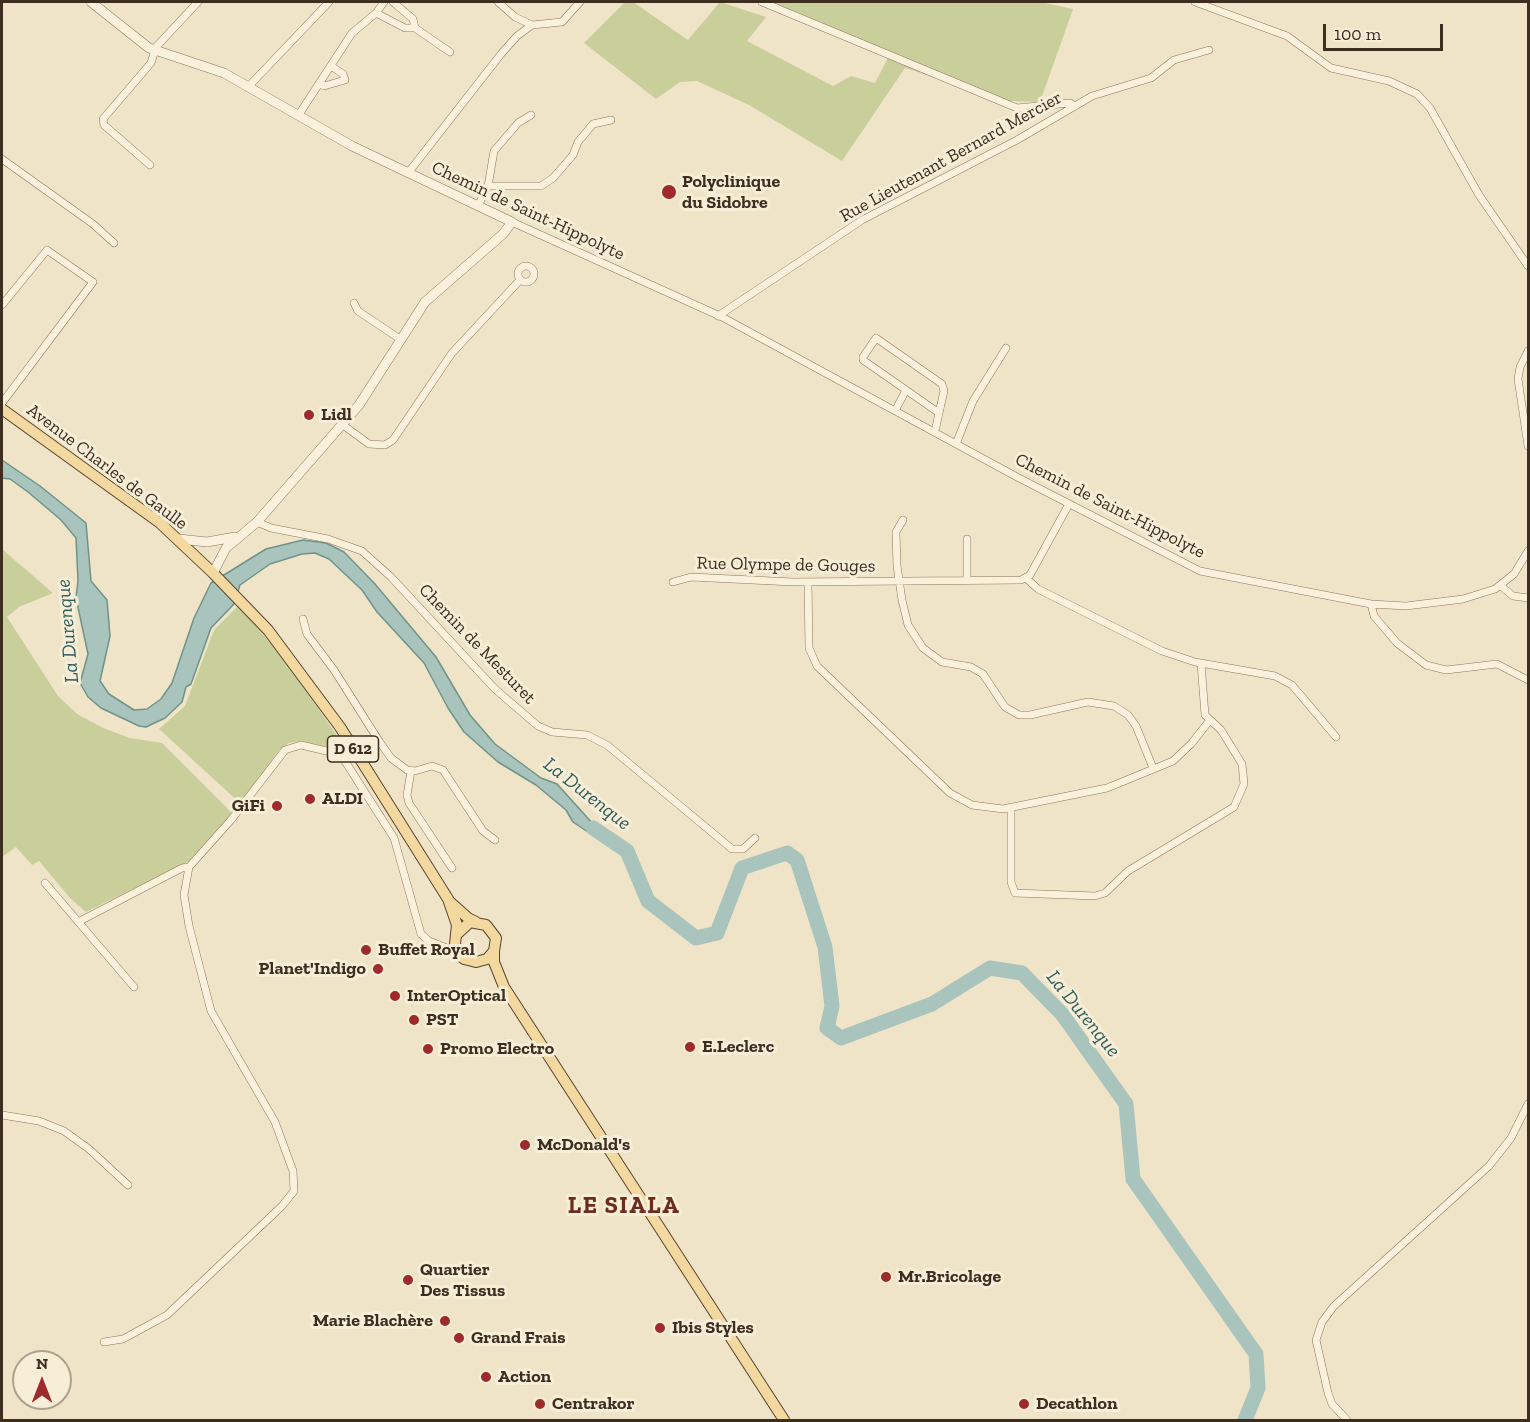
<!DOCTYPE html>
<meta charset="utf-8">
<style>
body{margin:0}
#map{position:relative;width:1530px;height:1422px;overflow:hidden;background:#f0e4c8;font-family:"Zilla Slab",serif}
canvas{display:block}
.frame{position:absolute;inset:0;border:3px solid #3d2e20;pointer-events:none}
.north{position:absolute;left:12px;top:1350px;width:60px;height:60px;box-sizing:border-box;background:#f7eed8;border:2px solid #ada18e;border-radius:50%;rotate:0deg;font-size:16px;font-weight:700;line-height:24px;text-align:center;color:#3d2e20}
.north::after{content:'';display:block;margin:auto;width:21px;height:27px;background:#9e2a2b;clip-path:polygon(50% 0,100% 100%,50% 72%,0 100%)}
.scale{position:absolute;left:1323px;top:24px;width:120px;height:27px;box-sizing:border-box;border:3px solid #3d2e20;border-top:0;padding-left:8px;font-size:18px;line-height:21px;white-space:nowrap;color:#3d2e20;-webkit-text-stroke:4px #f7eed8;paint-order:stroke}
</style>
<div id="map">
<canvas width="1530" height="1422"></canvas>
<div class="frame"></div>
<div class="north">N</div>
<div class="scale">100 m</div>
</div>
<script>
const ctx = document.querySelector('canvas').getContext('2d');
ctx.lineJoin = 'round';
function fill(path, color) {
  ctx.fillStyle = color;
  ctx.fill(path, 'evenodd');
}
function shape(rows) {
  const path = new Path2D();
  for (const r of rows) {
    if (r.length === 3) {
      path.moveTo(r[0] + r[2], r[1]);
      path.arc(r[0], r[1], r[2], 0, 2 * Math.PI);
      continue;
    }
    path.moveTo(r[0], r[1]);
    for (let i = 2; i < r.length; i += 2) path.lineTo(r[i], r[i + 1]);
  }
  return path;
}
function strokePath(path, color, width, dash) {
  ctx.strokeStyle = color;
  ctx.lineWidth = width;
  ctx.lineCap = dash ? 'butt' : 'round';
  ctx.setLineDash(dash || []);
  ctx.stroke(path);
}
function write(font, color, halo, rows, align = 'center') {
  ctx.font = font + ' "Zilla Slab",serif';
  ctx.lineWidth = 6;
  ctx.setLineDash([]);
  ctx.textBaseline = 'middle';
  ctx.strokeStyle = halo;
  ctx.fillStyle = color;
  for (const [text, x, y, turn = 0] of rows) {
    ctx.save();
    ctx.translate(x, y);
    ctx.rotate((+turn || 0) * Math.PI / 180);
    ctx.textAlign = isNaN(turn) ? turn : align;
    if (halo) ctx.strokeText(text, 0, 0);
    ctx.fillText(text, 0, 0);
    ctx.restore();
  }
}
fill(shape([
 [625,2,633,2,688,40,720,2,766,17,747,41,833,86,851,76,875,83,891,52,768,2,1041,2,1073,9,1040,102,1010,101,905,68,842,161,749,105,697,81,680,82,656,99,584,43],
 [2,549,53,593,19,607,7,617,58,696,77,714,103,728,130,738,162,743,232,813,188,862,86,912,71,899,39,861,32,865,16,847,2,857],
 [239,605,295,673,337,736,338,743,333,748,300,741,289,743,279,750,241,804,159,729,185,706,214,630]
]), '#c9cf9b');
const water = shape([
 [2,460,40,486,86,523,91,581,107,600,110,636,100,681,109,694,134,710,147,709,161,699,172,683,194,618,211,583,266,549,303,540,326,543,344,552,375,584,436,657,470,715,495,744,541,778,557,784,594,825,613,840,588,832,573,822,566,810,536,785,498,762,464,732,448,708,424,663,377,612,362,590,329,559,315,553,302,554,270,564,240,585,234,604,211,628,191,684,186,687,182,702,165,718,146,727,139,726,101,708,88,697,80,683,88,654,76,598,78,581,76,538,61,520,28,492,10,479,2,478,2,460]
]);
fill(water, '#a9c4bc');
strokePath(water, '#6f938a', 1.5);
strokePath(shape([
 [593,828,627,851,648,901,696,938,717,933,742,868,787,853,797,860,825,947,832,1006,827,1028,841,1038,932,1004,990,968,1022,973,1062,1014,1126,1104,1133,1179,1256,1354,1258,1388,1245,1420]
]), '#a9c4bc', 15);
const minor = shape([
 [498,2,515,17,532,25,562,22,580,2],
 [762,2,1017,108,1070,103,1075,106],
 [1195,2,1287,36,1331,68,1389,81,1417,94,1430,108,1479,195,1528,266],
 [376,13,405,28,415,28,413,19,393,2],
 [415,28,450,52],
 [320,84,324,86,345,80,343,74,331,66],
 [248,87,329,2],
 [298,116,352,33,376,13,384,2],
 [2,159,93,224,114,243],
 [150,165,104,125,103,119,151,63,156,47,198,2],
 [408,173,501,54,517,36,532,25],
 [488,186,541,186,553,178,573,155,578,142,593,124,611,120],
 [478,206,488,186,494,151,518,123,531,115],
 [512,222,722,317,1017,477,1200,571,1371,604,1406,606,1463,599,1495,589,1514,574,1528,551],
 [526,274,8],
 [354,303,358,311,400,339],
 [2,305,47,250,93,282,2,403],
 [718,316,862,220,1017,140,1092,96,1151,78,1174,60,1209,50],
 [1528,351,1520,367,1518,379,1528,446],
 [895,411,906,390],
 [343,425,369,444,385,445,393,440,452,353,520,280],
 [934,432,936,427,939,413,944,391,942,384,876,338,863,357,863,360,939,413],
 [956,444,973,401,1006,348],
 [903,520,896,532,897,566,902,600,908,625,923,648,942,662,971,667,983,674,1005,707,1019,715,1030,715,1088,702,1114,706,1128,715,1136,726,1153,768],
 [257,522,271,528,328,539,362,551,391,577,495,689,538,726,552,732,587,735,607,745,732,849,743,849,755,838],
 [967,539,967,580],
 [1027,579,1038,589,1162,651,1195,662,1275,676,1292,685,1336,737],
 [673,582,691,577,793,582,1021,580,1030,575,1069,504],
 [808,583,809,648,817,666,950,793,972,805,1003,809,1107,788,1173,761,1191,744,1210,720],
 [1501,586,1513,596,1528,598],
 [1371,604,1374,616,1397,643,1426,665,1446,670,1497,664,1528,680],
 [303,619,307,634,334,670,379,741,357,755],
 [379,741,391,758,407,770,415,771,432,766,443,770,483,831,495,840],
 [411,771,407,795,409,803,452,868],
 [1011,807,1011,882,1015,893,1095,896,1105,893,1128,871,1234,807,1244,784,1242,764,1221,730,1205,715,1201,663],
 [45,883,134,987],
 [78,922,182,868,189,867],
 [2,1115,39,1121,64,1131,89,1149,128,1185],
 [104,1342,123,1339,167,1315,282,1206,294,1191,293,1171,275,1122,211,1011,189,926,184,895,189,867,231,820,285,750,301,745,335,753,343,758,394,838,421,934,429,941,457,952],
 [1347,1420,1332,1404,1328,1393,1316,1340,1322,1322,1334,1306,1489,1166,1511,1138,1528,1104]
]);
const tertiary = shape([
 [91,2,149,48,224,73,352,146,512,222,503,234,425,302,359,405,257,522,226,548,213,573],
 [179,539,207,542,235,537]
]);
const primary = shape([
 [2,409,160,523,213,573,268,630,340,727,448,899,457,925,455,944,458,953,464,959,476,962,487,959,494,951,496,938,486,925,470,922,457,934],
 [450,902,468,918,476,922],
 [494,951,494,962,504,987,784,1420]
]);
strokePath(minor, '#8d765c', 8);
strokePath(tertiary, '#8d765c', 10);
strokePath(primary, '#5b4430', 12);
strokePath(minor, '#faf1dc', 7);
strokePath(tertiary, '#faf1dc', 9);
strokePath(primary, '#f3d9a0', 10);
for (const [x, y, r, color] of [
 [669,192,8,"#9e2a2b"],
 [309,415,6,"#9e2a2b"],
 [310,799,6,"#9e2a2b"],
 [277,806,6,"#9e2a2b"],
 [366,950,6,"#9e2a2b"],
 [378,969,6,"#9e2a2b"],
 [395,996,6,"#9e2a2b"],
 [414,1020,6,"#9e2a2b"],
 [690,1047,6,"#9e2a2b"],
 [428,1049,6,"#9e2a2b"],
 [525,1145,6,"#9e2a2b"],
 [886,1277,6,"#9e2a2b"],
 [408,1280,6,"#9e2a2b"],
 [445,1321,6,"#9e2a2b"],
 [660,1328,6,"#9e2a2b"],
 [459,1338,6,"#9e2a2b"],
 [486,1377,6,"#9e2a2b"],
 [540,1404,6,"#9e2a2b"],
 [1024,1404,6,"#9e2a2b"]
]) {
  const dot = new Path2D();
  dot.arc(x, y, r, 0, 2 * Math.PI);
  ctx.fillStyle = color;
  ctx.fill(dot);
  strokePath(dot, '#f7eed8', 2);
}
for (const [x, y, w] of [
 [353,749,51]
]) {
  const box = new Path2D();
  box.roundRect(x - w / 2, y - 13, w, 26, 4.5);
  ctx.fillStyle = '#f7eed8';
  ctx.fill(box);
  strokePath(box, '#3d2e20', 1.5);
}
write('bold 16px', '#3d2e20', null, [
 ["D 612",353,749]
]);
write('18px', '#3d2e20', '#f7eed8', [
 ["Rue Lieutenant Bernard Mercier",951,157,-29],
 ["Chemin de Saint-Hippolyte",528,211,25],
 ["Avenue Charles de Gaulle",107,467,37],
 ["Chemin de Saint-Hippolyte",1110,506,27],
 ["Rue Olympe de Gouges",786,565,1],
 ["Chemin de Mesturet",477,644,46]
]);
write('bold 18px', '#3d2e20', '#f7eed8', [
 ["Polyclinique",682,182],
 ["du Sidobre",682,203],
 ["Lidl",321,415],
 ["ALDI",322,799],
 ["GiFi",265,806,"right"],
 ["Buffet Royal",378,950],
 ["Planet'Indigo",366,969,"right"],
 ["InterOptical",407,996],
 ["PST",426,1020],
 ["E.Leclerc",702,1047],
 ["Promo Electro",440,1049],
 ["McDonald's",537,1145],
 ["Quartier",420,1270],
 ["Des Tissus",420,1291],
 ["Mr.Bricolage",898,1277],
 ["Marie Blachère",433,1321,"right"],
 ["Ibis Styles",672,1328],
 ["Grand Frais",471,1338],
 ["Action",498,1377],
 ["Centrakor",552,1404],
 ["Decathlon",1036,1404]
], 'left');
write('italic 20px', '#2f5d5a', '#f7eed8', [
 ["La Durenque",68,631,-95],
 ["La Durenque",587,794,38],
 ["La Durenque",1083,1014,51]
]);
ctx.letterSpacing = '1.5px';
write('bold 24px', '#6b2e1e', '#f7eed8', [
 ["LE SIALA",624,1206]
]);
ctx.letterSpacing = '0px';
</script>
